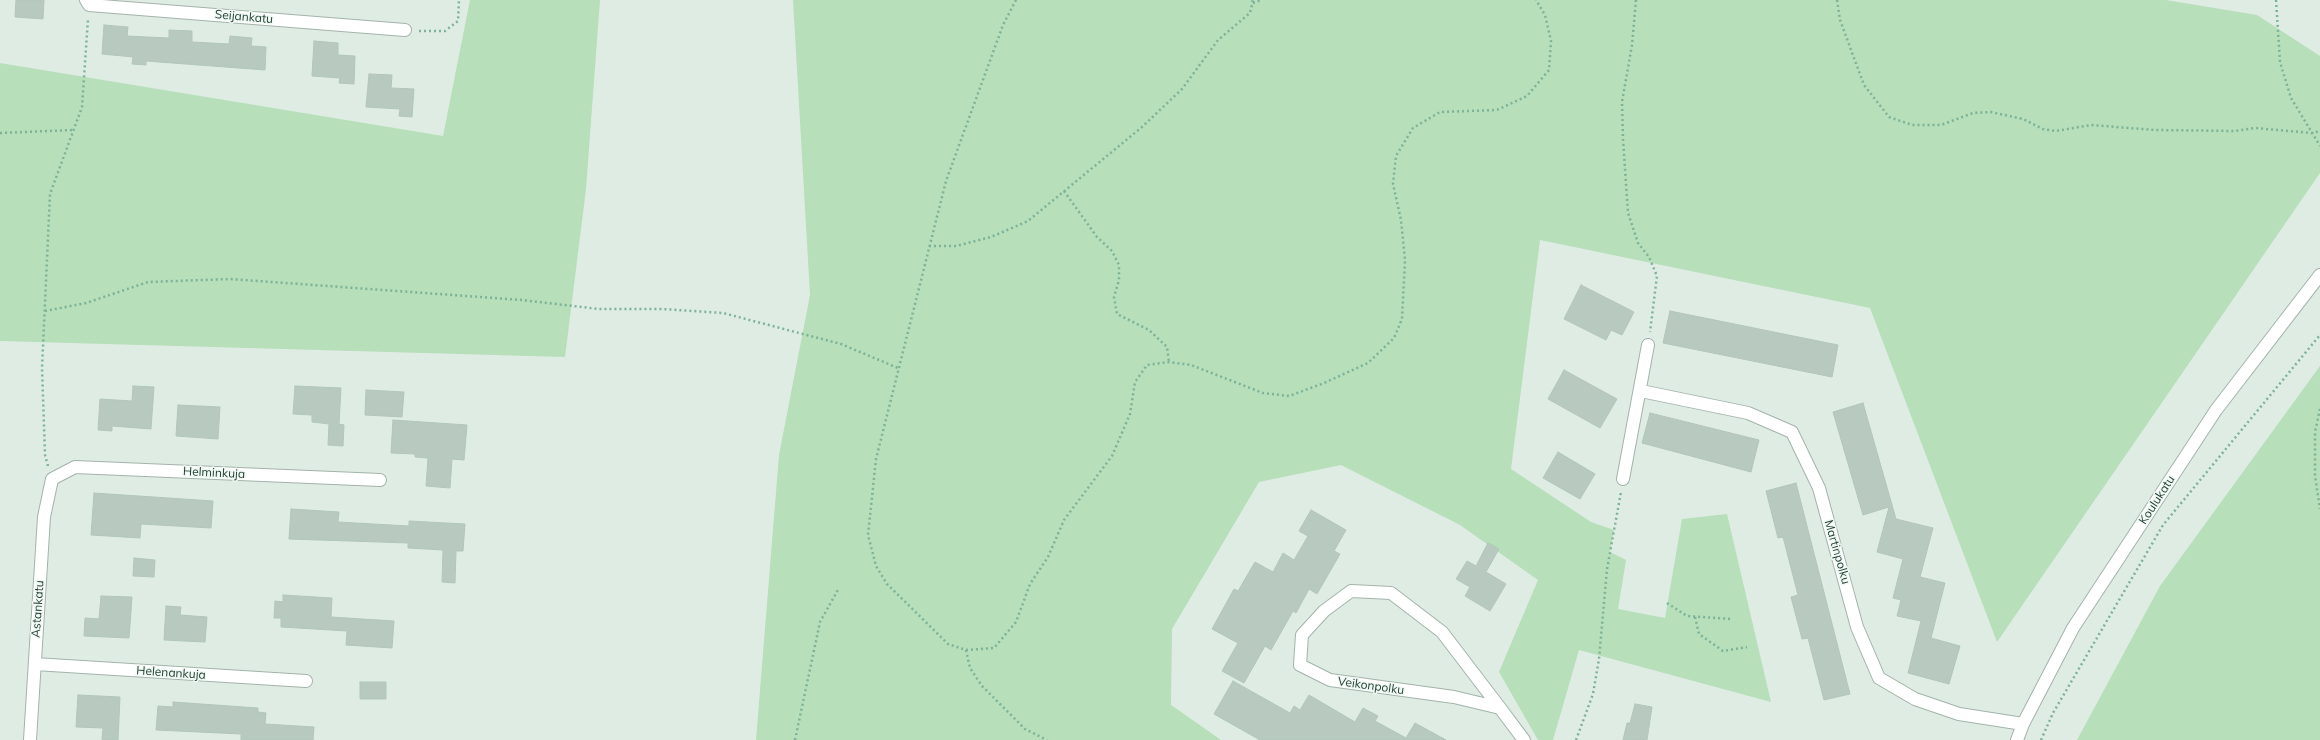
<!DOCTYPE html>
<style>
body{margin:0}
canvas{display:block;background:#dfece4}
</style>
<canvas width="2320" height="740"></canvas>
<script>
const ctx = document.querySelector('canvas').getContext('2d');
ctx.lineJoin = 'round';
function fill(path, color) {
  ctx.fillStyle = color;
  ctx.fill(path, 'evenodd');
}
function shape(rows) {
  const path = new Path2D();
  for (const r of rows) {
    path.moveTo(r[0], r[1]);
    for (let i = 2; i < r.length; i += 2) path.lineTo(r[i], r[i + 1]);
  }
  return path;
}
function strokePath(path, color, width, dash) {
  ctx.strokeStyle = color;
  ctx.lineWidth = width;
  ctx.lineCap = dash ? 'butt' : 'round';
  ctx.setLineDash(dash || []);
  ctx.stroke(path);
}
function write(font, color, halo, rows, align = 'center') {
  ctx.font = font + ' Mulish,sans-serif';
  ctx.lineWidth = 3;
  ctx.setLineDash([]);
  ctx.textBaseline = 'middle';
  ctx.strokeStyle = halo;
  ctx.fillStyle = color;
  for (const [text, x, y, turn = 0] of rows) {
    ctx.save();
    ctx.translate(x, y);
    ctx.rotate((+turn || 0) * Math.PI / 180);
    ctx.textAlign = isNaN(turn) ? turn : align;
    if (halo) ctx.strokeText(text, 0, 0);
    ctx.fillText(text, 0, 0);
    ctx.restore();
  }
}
fill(shape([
 [470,0,600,0,586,189,565,357,0,341,0,63,443,136],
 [793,0,2166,0,2257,15,2320,56,2320,173,1997,642,1870,308,1540,240,1511,469,1591,522,1614,530,1610,552,1626,560,1618,609,1665,618,1682,519,1727,514,1771,702,1579,650,1553,740,1538,740,1499,672,1538,580,1460,525,1341,465,1259,482,1172,629,1171,705,1221,740,756,740,779,455,810,295],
 [2320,366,2320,740,2077,740,2160,586]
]), '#b6dfba');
const building = shape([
 [16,0,44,0,43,19,15,17,16,0],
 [104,25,128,27,127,36,169,38,169,30,192,31,192,42,229,44,230,36,252,38,251,46,266,47,265,70,146,61,146,65,132,64,133,57,102,54,104,25],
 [314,41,338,43,338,55,355,56,354,84,339,83,340,78,312,76,314,41],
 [369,74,392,75,391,88,414,89,412,117,399,116,400,109,366,107,369,74],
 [1581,285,1634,312,1622,335,1611,330,1606,340,1564,319,1581,285],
 [1670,311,1838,345,1832,377,1663,343,1670,311],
 [1564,370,1617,399,1600,428,1548,399,1564,370],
 [133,386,154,387,151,429,112,426,112,431,98,430,100,399,132,401,133,386],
 [295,386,341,388,339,424,344,425,343,446,328,445,329,424,312,422,312,415,293,414,295,386],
 [366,390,404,392,402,417,365,415,366,390],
 [1863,403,1896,519,1933,528,1920,577,1945,583,1931,638,1960,646,1949,684,1908,673,1921,621,1897,616,1901,600,1893,598,1903,559,1877,552,1889,507,1863,515,1833,412,1863,403],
 [178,405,220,407,218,439,176,436,178,405],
 [1650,413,1759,440,1751,472,1642,443,1650,413],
 [393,420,467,425,464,460,452,459,450,488,426,486,428,458,415,457,415,454,391,453,393,420],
 [1558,452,1595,474,1580,499,1543,478,1558,452],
 [1796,483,1850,694,1824,700,1808,638,1802,639,1791,597,1798,595,1783,537,1778,538,1766,491,1796,483],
 [94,493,213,501,211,528,141,524,140,538,91,535,94,493],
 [291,509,339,512,338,522,409,526,409,521,465,524,463,551,456,551,455,583,442,582,443,550,408,548,408,543,289,539,291,509],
 [1311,510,1346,530,1334,551,1340,554,1317,594,1309,589,1296,613,1293,611,1271,650,1265,646,1244,683,1222,671,1238,643,1212,629,1234,589,1238,591,1255,562,1273,572,1283,553,1294,560,1308,536,1299,531,1311,510],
 [1488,543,1499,549,1486,572,1506,584,1490,611,1465,596,1470,587,1456,579,1467,561,1476,566,1488,543],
 [134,558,155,560,154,577,133,576,134,558],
 [283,595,332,598,331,617,394,621,392,648,346,645,347,631,281,627,281,618,274,618,275,601,283,602,283,595],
 [101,596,132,597,129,638,84,636,85,618,99,619,101,596],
 [166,606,181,607,180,615,207,617,205,642,164,640,166,606],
 [1233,681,1290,713,1294,706,1300,710,1309,695,1355,722,1363,708,1378,716,1375,721,1406,738,1415,723,1446,740,1260,740,1214,714,1233,681],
 [360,682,386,682,386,699,360,699,360,682],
 [78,695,120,697,118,740,102,740,103,728,76,727,78,695],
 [173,702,258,708,258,712,266,713,265,724,314,727,313,740,241,740,241,734,156,730,158,706,173,707,173,702],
 [1635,704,1652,707,1647,740,1623,740,1627,723,1630,723,1635,704]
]);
fill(building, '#b8cabf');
strokePath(building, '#b1c6ba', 1);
const minor = shape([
 [86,0,89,5,405,30],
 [1641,391,1748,413,1792,432,1819,488,1857,627,1879,678,1915,699,1959,714,2023,724],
 [1623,479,1648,345],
 [35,664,306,681],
 [1500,708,1454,697,1330,680,1300,665,1302,635,1324,611,1351,591,1391,593,1442,632,1500,708,1524,740],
 [30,740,44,517,52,479,75,467,380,480],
 [2017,740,2023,724,2073,628,2216,410,2320,275]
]);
strokePath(minor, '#a2b4aa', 14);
strokePath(shape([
 [1016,0,1003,25,946,181,876,459,868,535,876,566,887,584,948,644,966,650,994,648,1016,622,1030,584,1048,557,1064,520,1112,456,1130,414,1135,382,1147,365,1169,362,1191,365,1263,393,1289,396,1324,383,1368,363,1394,338,1402,319,1405,260,1401,220,1393,184,1396,156,1413,128,1440,112,1497,110,1527,96,1549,70,1551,41,1545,15,1536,0],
 [1636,0,1632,45,1622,102,1623,139,1628,213,1638,243,1649,257,1657,276,1650,332],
 [1837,0,1840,20,1864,85,1889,117,1912,125,1941,125,1973,113,1991,112,2023,119,2043,129,2056,131,2091,125,2155,130,2235,131,2255,128,2312,133,2320,131],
 [2276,0,2280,62,2291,98,2320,146],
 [1253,3,1261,0],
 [419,31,445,31,458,21,459,0],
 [0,133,73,130],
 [1064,191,1097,237,1112,251,1119,265,1119,280,1114,297,1117,314,1149,330,1167,347,1169,362],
 [929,246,956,246,991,237,1028,221,1142,127,1182,89,1218,40,1250,13,1253,0],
 [45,311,86,303,148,282,230,279,522,300,599,309,662,309,723,313,841,344,898,368],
 [2320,409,2315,432,2315,476,2320,509],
 [48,466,45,455,42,368,50,194,82,107,88,19],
 [1667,603,1687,616,1731,619],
 [1695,617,1699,634,1723,651,1747,647],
 [966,650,970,668,982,686,1025,729,1047,740],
 [795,740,820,622,839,588],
 [1576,740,1593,694,1599,659,1607,569,1621,492],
 [2041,740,2053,713,2163,525,2320,335]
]), '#7db298', 2.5, [2, 3]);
strokePath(minor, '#fff', 12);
write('12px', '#1f3d30', '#f0f8f3', [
 ["Seijankatu",244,17,5],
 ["Helminkuja",214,473,3],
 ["Koulukatu",2157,500,-57],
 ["Martinpolku",1837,552,74],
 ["Astankatu",38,609,-86],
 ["Helenankuja",171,673,4],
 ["Veikonpolku",1371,686,8]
]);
</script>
